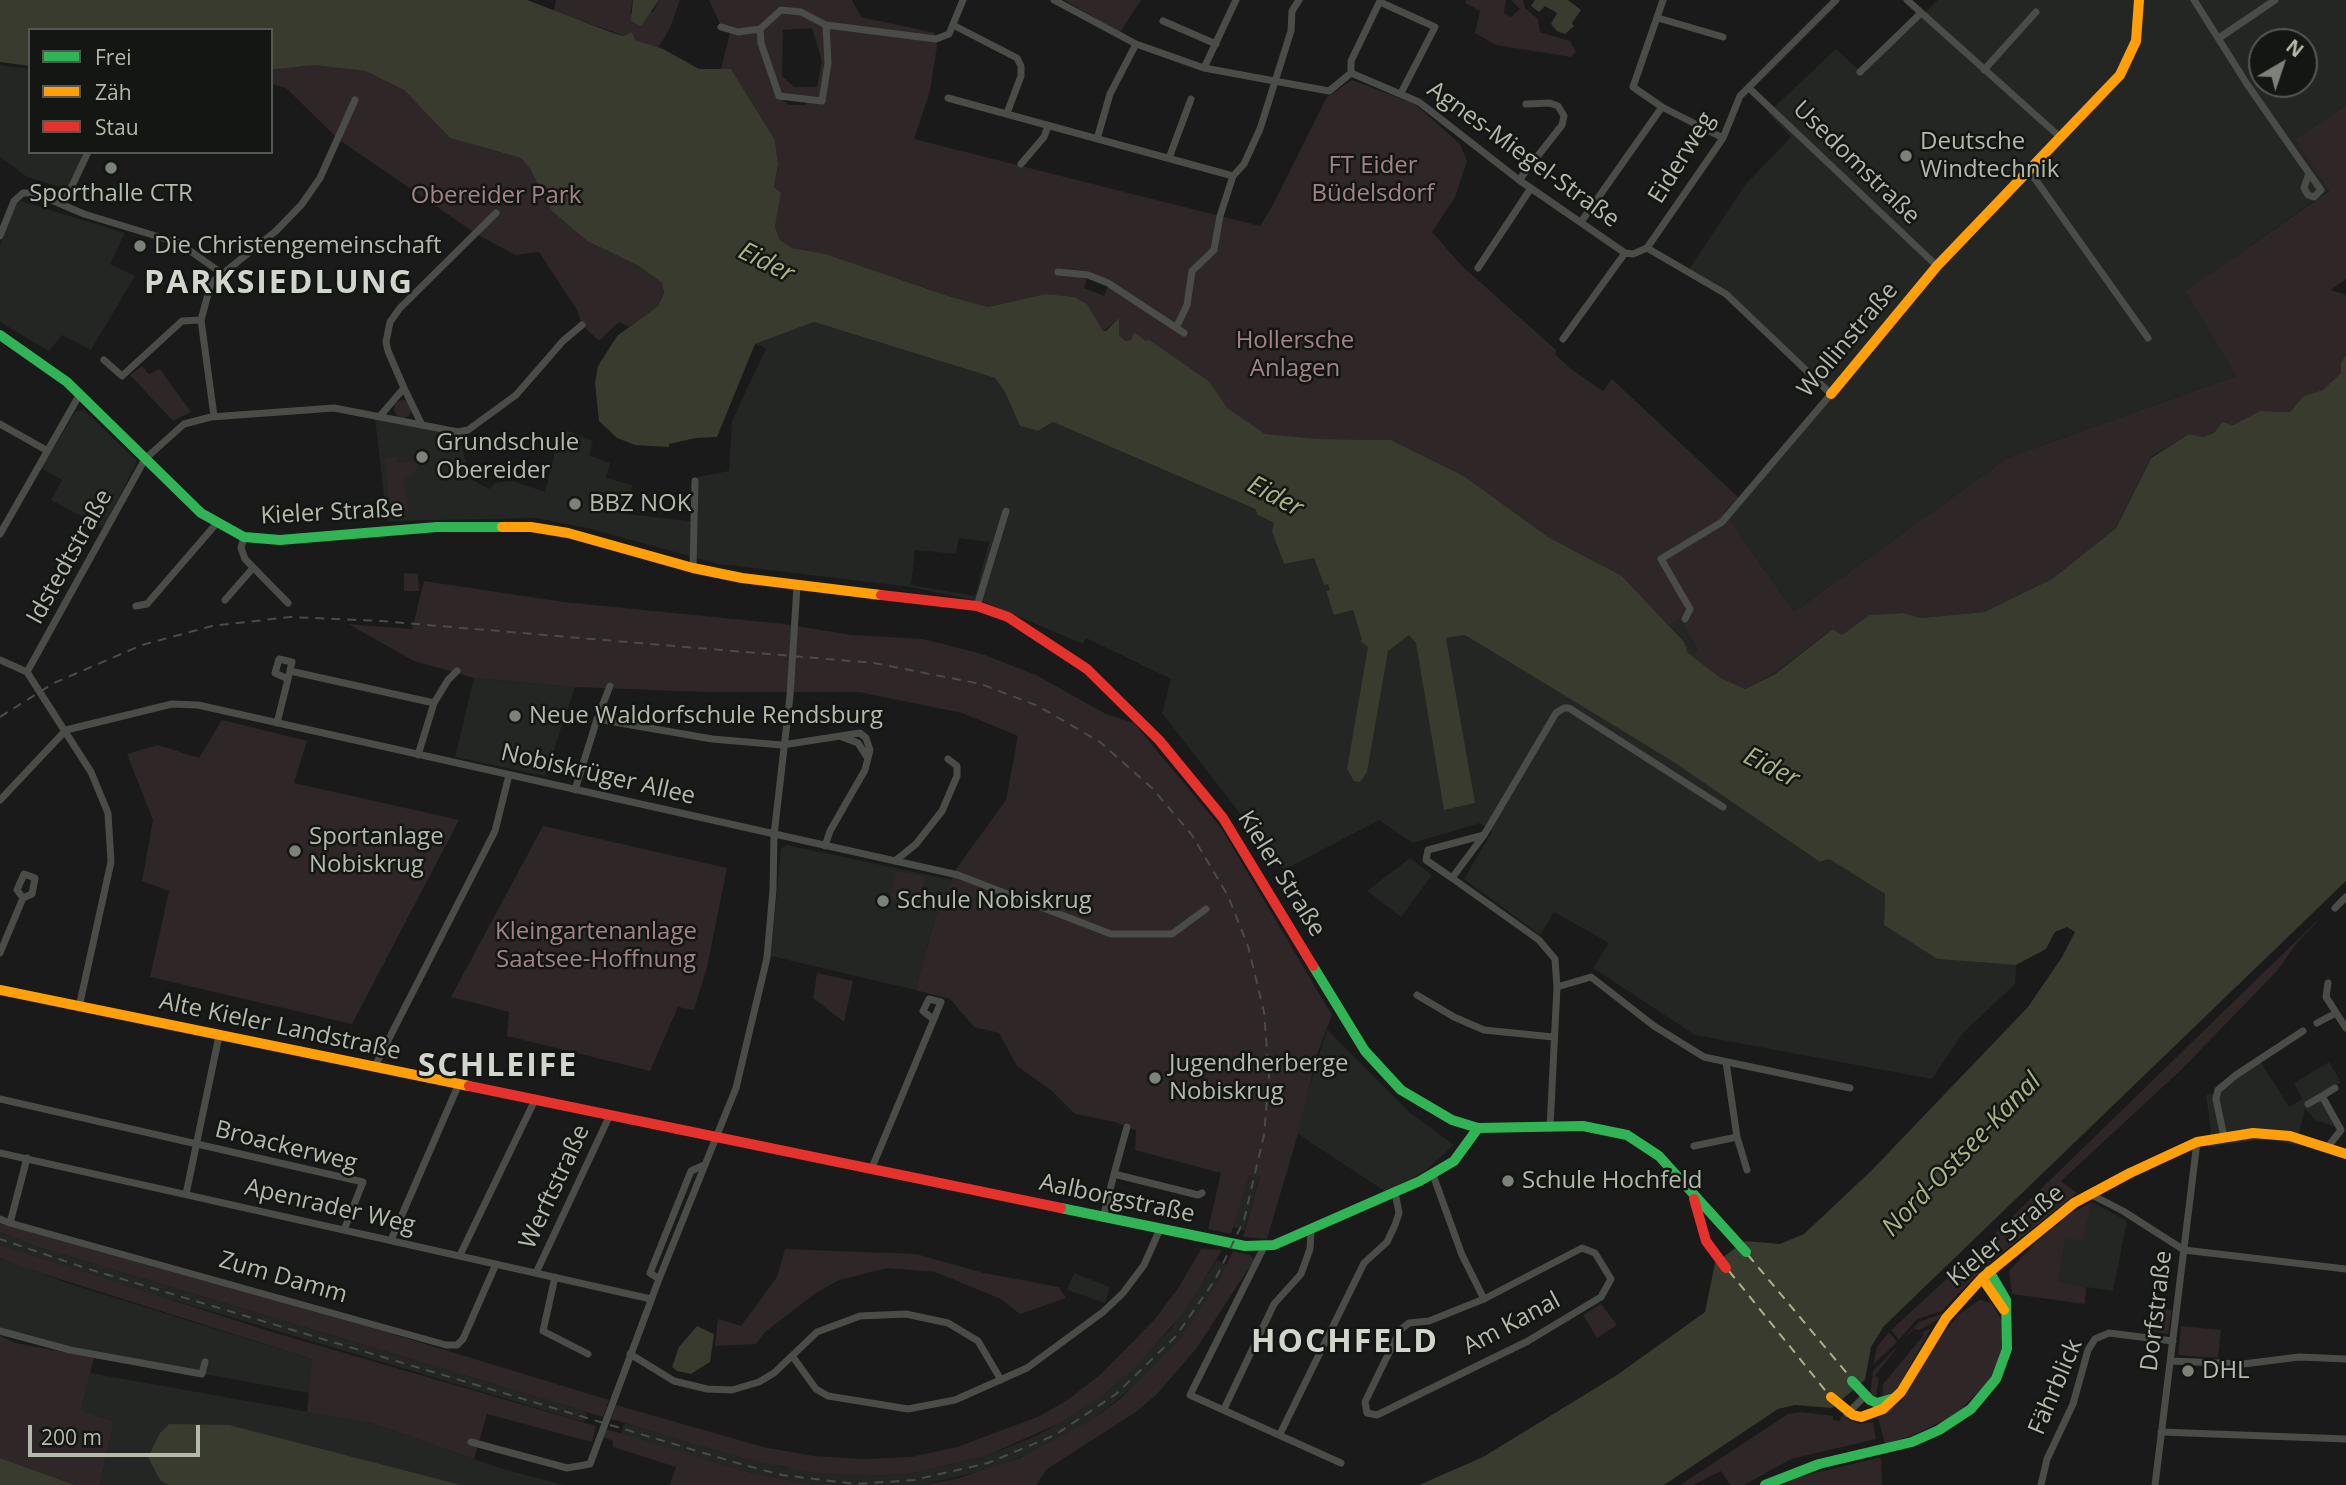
<!DOCTYPE html>
<meta charset="utf-8">
<style>
body{margin:0}
#map{position:relative;width:2346px;height:1485px;overflow:hidden;background:#191a19;font-family:"Open Sans",sans-serif}
canvas{display:block}
.legend{position:absolute;left:28px;top:28px;width:245px;height:126px;box-sizing:border-box;background:#141613;border:2px solid #545850;margin:0;padding:9px 12px;list-style:none;font-size:21px;color:#b3baab}
.legend li{display:flex;align-items:center;gap:14px;height:35px}
.legend b{width:35px;border:2px solid #545850}
.north{position:absolute;left:2248px;top:28px;width:70px;height:70px;box-sizing:border-box;background:#141613;border:2px solid #545850;border-radius:50%;rotate:39deg;font-size:19px;font-weight:700;line-height:28px;text-align:center;color:#b3baab}
.north::after{content:'';display:block;margin:auto;width:24px;height:32px;background:#7d8278;clip-path:polygon(50% 0,100% 100%,50% 72%,0 100%)}
.scale{position:absolute;left:28px;top:1425px;width:172px;height:32px;box-sizing:border-box;border:4px solid #b3baab;border-top:0;padding-left:9px;font-size:21px;line-height:24px;white-space:nowrap;color:#b3baab;-webkit-text-stroke:5px #141613;paint-order:stroke}
</style>
<div id="map">
<canvas width="2346" height="1485"></canvas>
<ul class="legend">
<li><b style="height:9px;background:#30b455"></b>Frei</li>
<li><b style="height:9px;background:#ff9f0a"></b>Zäh</li>
<li><b style="height:9px;background:#e5322d"></b>Stau</li>
</ul>
<div class="north">N</div>
<div class="scale">200 m</div>
</div>
<script>
const ctx = document.querySelector('canvas').getContext('2d');
ctx.lineJoin = 'round';
function fill(path, color) {
  ctx.fillStyle = color;
  ctx.fill(path, 'evenodd');
}
function shape(rows) {
  const path = new Path2D();
  for (const r of rows) {
    if (r.length === 3) {
      path.moveTo(r[0] + r[2], r[1]);
      path.arc(r[0], r[1], r[2], 0, 2 * Math.PI);
      continue;
    }
    path.moveTo(r[0], r[1]);
    for (let i = 2; i < r.length; i += 2) path.lineTo(r[i], r[i + 1]);
  }
  return path;
}
function strokePath(path, color, width, dash) {
  ctx.strokeStyle = color;
  ctx.lineWidth = width;
  ctx.lineCap = dash ? 'butt' : 'round';
  ctx.setLineDash(dash || []);
  ctx.stroke(path);
}
function write(font, color, halo, rows, align = 'center') {
  ctx.font = font + ' "Open Sans",sans-serif';
  ctx.lineWidth = 5;
  ctx.setLineDash([]);
  ctx.textBaseline = 'middle';
  ctx.strokeStyle = halo;
  ctx.fillStyle = color;
  for (const [text, x, y, turn = 0] of rows) {
    ctx.save();
    ctx.translate(x, y);
    ctx.rotate((+turn || 0) * Math.PI / 180);
    ctx.textAlign = isNaN(turn) ? turn : align;
    if (halo) ctx.strokeText(text, 0, 0);
    ctx.fillText(text, 0, 0);
    ctx.restore();
  }
}
fill(shape([
 [1938,0,2346,0,2346,105,2295,139,2329,190,2187,291,2236,376,2007,458,1794,612,1724,512,1738,497,1740,499,1830,394,1726,294,1687,272,1745,185,1791,137,1768,113,1836,49,1863,74],
 [2262,42,2304,42,2304,84,2262,84],
 [0,65,30,69,30,152,84,152,67,189,27,177,0,157],
 [21,201,125,233,110,264,135,276,91,350,62,335,49,351,0,322,0,246,17,203],
 [814,322,995,378,1005,391,1020,426,1038,431,1053,422,1255,509,1258,515,1274,523,1314,558,1324,584,1328,584,1330,590,1327,591,1335,615,1353,610,1362,640,1409,635,1465,635,1672,761,1820,862,1829,859,1885,894,1884,925,1937,959,2016,965,2015,984,1963,1033,1932,1079,1695,1035,1593,968,1609,943,1554,912,1540,935,1464,879,1492,832,1480,823,1413,843,1379,820,1284,870,1162,713,1171,679,1086,638,1083,644,984,602,911,587,719,564,587,528,536,518,387,521,375,419,458,435,471,479,489,489,495,483,513,481,545,492,561,428,593,441,589,455,610,463,606,478,632,485,627,514,690,521,693,478,729,471,732,421,766,348,755,344],
 [959,538,989,542,975,596,911,585,915,550,956,554],
 [84,410,137,461,104,528,51,500,62,480,41,468,76,411],
 [1685,606,1692,618,1685,627,1698,650,1692,654,1669,626,1684,614],
 [474,678,575,687,545,776,455,757],
 [787,845,952,880,934,923,915,990,771,956,781,848],
 [1410,858,1432,875,1401,917,1367,891],
 [1327,1029,1409,1112,1454,1145,1425,1171,1386,1192,1298,1134,1301,1114],
 [2257,1056,2289,1107,2302,1099,2294,1083,2329,1062,2341,1082,2321,1095,2338,1128,2316,1120,2305,1109,2296,1145,2267,1139,2208,1147,2211,1130,2206,1095,2213,1094,2220,1084],
 [1254,1153,1264,1161,1244,1231,1233,1227],
 [2092,1202,2127,1221,2113,1291,2058,1283,2066,1238,2083,1240],
 [0,1232,35,1246,587,1412,587,1415,584,1422,28,1257,0,1245],
 [0,1258,67,1283,312,1359,309,1393,70,1350,0,1331],
 [1217,1260,1227,1265,1202,1309,1182,1337,1142,1379,1096,1417,1042,1448,992,1469,920,1485,813,1485,743,1471,621,1435,624,1423,782,1467,864,1476,909,1474,986,1456,1036,1436,1080,1411,1112,1388,1170,1330],
 [1074,1273,1110,1287,1105,1303,1067,1290],
 [90,1373,371,1423,503,1469,564,1485,100,1485,114,1421,81,1412]
]), '#232623');
fill(shape([
 [556,0,633,0,630,13,653,12,659,0,680,0,670,28,658,48,634,40,632,32,625,36,554,11],
 [709,0,852,0,861,17,935,33,937,46,930,91,914,139,1260,226,1274,203,1327,97,1352,80,1415,104,1460,144,1467,161,1455,197,1432,232,1461,265,1556,350,1555,354,1571,369,1603,391,1612,379,1738,497,1724,512,1794,612,2007,458,2236,376,2186,291,2329,191,2295,139,2346,105,2346,279,2331,290,2346,295,2346,355,2341,362,2341,373,2323,391,2304,397,2290,412,2260,411,2233,425,2222,422,2214,433,2203,437,2189,434,2151,457,2116,528,2052,579,1984,612,1921,618,1904,613,1869,615,1842,635,1833,629,1775,673,1745,689,1721,678,1688,653,1684,642,1692,653,1698,650,1684,626,1691,618,1685,608,1684,614,1669,626,1622,576,1548,537,1464,476,1391,440,1318,439,1265,435,1227,409,1210,382,1149,340,1146,341,1134,332,1131,340,1125,341,1119,335,1119,319,1103,331,1087,304,1075,297,1045,294,988,307,945,295,826,254,792,248,780,240,775,227,781,193,774,187,778,164,775,140,731,69,721,69,730,33,720,28,738,34,759,31,760,44,778,97,790,105,806,105,808,99,780,95,761,32,758,28,738,31,721,26],
 [812,28,822,61,817,87,794,87,782,76,783,30],
 [1081,274,1088,275,1114,286,1113,289,1108,286,1104,296,1084,288,1087,279,1081,278],
 [1064,0,1141,0,1120,32],
 [1466,0,1506,0,1504,13,1511,17,1520,9,1511,0,1523,0,1525,8,1538,19,1540,32,1570,41,1576,52,1571,57,1496,45,1475,33,1480,11,1465,3],
 [314,65,365,71,404,90,450,138,521,158,530,169,552,211,587,241,637,265,662,283,664,292,658,306,629,327,619,322,599,341,582,325,577,310,539,252,515,255,475,233,338,139,286,88,271,84,272,70],
 [142,366,149,374,160,369,191,412,173,421,130,375],
 [403,409,9],
 [397,456,398,463,413,461,419,468,404,480,409,511,390,513,385,458],
 [404,573,418,574,419,591,404,591],
 [424,581,564,602,784,624,852,635,923,639,982,654,1036,675,1106,714,1134,723,1221,828,1332,1015,1317,1054,1298,1134,1267,1239,1243,1237,1260,1176,1249,1175,1231,1234,1208,1229,1221,1173,1135,1150,1136,1130,1115,1122,1075,1114,1052,1091,1017,1066,999,1033,974,1027,950,999,915,990,934,923,956,869,1006,800,1018,736,962,713,859,692,705,692,575,687,474,678,414,661,348,624,412,629],
 [222,720,307,741,294,783,459,820,352,1024,150,977,169,891,142,881,153,820,127,754,158,745,199,758],
 [543,826,727,868,707,967,694,1010,678,1007,650,1071,507,1036,509,1012,451,997],
 [896,871,925,877,919,906,890,899],
 [2328,910,2296,944,2277,971,2181,1070,2061,1181,2077,1193,1984,1267,1942,1311,1917,1319,1899,1340,1891,1330,1976,1252],
 [817,973,853,981,844,1022,813,998],
 [2092,1202,2083,1241,2066,1238,2058,1282,2086,1287,2085,1304,2012,1294,2009,1271,2033,1245,2070,1214],
 [0,1222,386,1332,609,1400,603,1417,587,1412,35,1246,0,1232],
 [0,1245,272,1332,596,1426,592,1442,487,1414,474,1459,371,1423,307,1412,312,1359,22,1267,0,1258],
 [785,1249,916,1254,984,1273,1059,1287,1066,1298,1020,1314,1001,1299,935,1272,887,1268,839,1280,816,1293,765,1332,756,1344,715,1346,718,1319,741,1326,777,1277],
 [1201,1249,1222,1250,1184,1312,1133,1370,1097,1400,1062,1422,986,1456,909,1474,864,1476,808,1472,747,1459,611,1419,616,1405,767,1448,814,1456,864,1459,911,1457,957,1447,1040,1416,1069,1399,1102,1373,1155,1319,1179,1287],
 [1233,1251,1250,1255,1254,1260,1196,1349,1157,1394,1136,1412,1047,1469,1036,1485,920,1485,956,1479,1020,1458,1096,1417,1121,1398,1182,1337,1219,1280],
 [1980,1300,1992,1303,2003,1323,2002,1355,1990,1380,1954,1416,1913,1435,1885,1444,1878,1418,1902,1401,1934,1346,1959,1314],
 [1601,1304,1617,1325,1597,1338,1583,1315],
 [2157,1308,2172,1310,2168,1334,2154,1332],
 [1944,1313,1937,1320,1920,1330,1914,1329,1901,1342,1919,1322],
 [2181,1326,2221,1330,2218,1358,2178,1355],
 [1931,1328,1899,1386,1892,1394,1882,1398,1883,1384,1923,1336,1923,1332],
 [1889,1332,1897,1342,1873,1365,1877,1347],
 [0,1336,16,1343,94,1358,81,1411,114,1421,100,1485,75,1485,0,1458],
 [1899,1345,1875,1376,1879,1377,1876,1397,1870,1396,1873,1371],
 [1802,1412,1833,1416,1833,1420,1840,1421,1841,1416,1859,1424,1873,1422,1876,1439,1791,1459,1744,1485,1730,1485,1721,1471,1693,1485,1680,1485,1788,1414],
 [606,1429,743,1471,813,1485,670,1485,676,1467,613,1447,613,1441,603,1437],
 [1881,1457,1882,1485,1782,1485,1802,1476]
]), '#2f2627');
fill(shape([
 [0,0,527,0,613,33,624,36,632,32,635,40,663,49,699,69,731,69,775,140,778,164,774,187,781,193,775,227,780,240,792,248,826,254,945,295,988,307,1045,294,1075,297,1087,304,1103,331,1106,331,1119,318,1119,335,1125,341,1131,340,1134,332,1146,341,1148,339,1210,382,1227,408,1265,434,1318,439,1391,440,1464,476,1548,537,1622,576,1684,642,1688,653,1721,678,1745,689,1775,674,1833,629,1842,635,1869,615,1904,613,1921,618,1984,612,2052,579,2116,528,2151,458,2189,434,2203,437,2214,433,2222,422,2233,425,2260,411,2290,412,2304,396,2323,390,2341,373,2341,362,2346,355,2346,881,1884,1326,1871,1347,1865,1380,1832,1408,1795,1405,1778,1409,1664,1485,1419,1485,1483,1457,1617,1375,1705,1312,1715,1263,1745,1241,1780,1244,1804,1234,1872,1170,2028,1007,2062,957,2075,932,2067,927,2055,932,2046,949,2016,965,1937,959,1884,925,1885,894,1829,859,1820,862,1672,761,1465,635,1446,638,1475,803,1444,810,1416,643,1409,635,1388,651,1367,772,1360,782,1354,781,1347,769,1368,647,1360,641,1362,640,1353,610,1334,615,1326,591,1330,590,1328,584,1324,585,1314,558,1284,564,1272,531,1274,523,1258,515,1255,509,1053,422,1038,431,1020,426,1005,392,995,378,814,322,755,344,717,437,696,438,669,444,669,447,635,445,617,438,599,421,595,383,598,366,617,336,658,306,664,293,662,283,637,265,587,241,552,211,530,169,521,158,450,138,404,90,365,71,314,65,271,70,271,30,30,30,30,66,0,62],
 [633,0,659,0,641,26,631,21],
 [1535,0,1568,0,1581,10,1572,23,1574,26,1565,34,1557,31,1551,24,1557,13,1545,6,1539,12,1531,6],
 [697,1326,714,1334,710,1362,691,1374,677,1371,672,1367,679,1347],
 [169,1424,229,1425,461,1485,168,1485,160,1480,148,1457,160,1433],
 [0,1458,75,1485,0,1485]
]), '#383b2d');
strokePath(shape([
 [1748,1255,1850,1377],
 [1729,1271,1829,1395]
]), '#a7b484', 2, [9, 7]);
strokePath(shape([
 [1054,0,1136,44,1204,68,1329,91,1351,73],
 [1663,0,1633,87,1662,107,1723,138],
 [1907,0,2060,137],
 [2194,0,2247,84,2297,156,2321,190,2314,197,2308,195,2304,188,2309,173],
 [1380,2,1435,27,1401,93],
 [1658,18,1723,37],
 [1163,21,1216,44],
 [826,25,828,63,822,101,779,96,761,43,760,29,781,10,801,12,826,25,936,39,949,34,963,0],
 [953,25,1017,58,1021,66,1021,76,1007,113],
 [721,27,738,32,760,29],
 [2219,38,2275,0],
 [1204,68,1236,0],
 [1984,70,2036,12],
 [1860,72,1921,13],
 [1351,73,1419,102,1519,180,1625,253,1633,254,1647,248,1723,138,1740,96,1836,0],
 [1351,73,1351,61,1380,1],
 [1749,88,1937,266],
 [948,98,1233,176],
 [1097,139,1110,94,1136,44],
 [1169,158,1191,99],
 [1021,164,1044,137,1048,126],
 [2028,169,2148,338],
 [1519,180,1562,125,1564,116,1558,106,1550,103,1526,104],
 [64,203,88,152],
 [1581,222,1662,107],
 [0,236,14,201,23,193,35,193,84,214,179,243,220,272],
 [1647,248,1726,294,1831,394,1722,522,1661,559,1690,609,1685,619],
 [1478,268,1531,188],
 [1058,272,1088,275,1108,283,1184,333],
 [1177,326,1187,305,1192,271,1214,250,1220,216,1233,176,1244,164,1260,129,1291,31,1292,11,1299,0],
 [1563,339,1625,253],
 [104,360,122,376,182,321,201,320],
 [404,388,388,351,386,342,390,322,400,308,496,213],
 [214,416,201,320,211,283,276,231,302,204,320,178,355,100],
 [380,416,404,388,421,423],
 [0,424,46,450],
 [0,534,80,394],
 [244,537,241,548,245,559,288,603],
 [693,568,695,481],
 [225,600,253,568],
 [136,606,147,604,216,524],
 [977,606,1006,511],
 [0,660,27,672,91,772,108,813,111,862,79,1007],
 [27,672,145,459,184,424,211,417,334,408,458,432,468,430,516,395,563,341,582,325],
 [288,679,275,673,279,659,292,662,290,671],
 [597,719,610,686],
 [277,723,290,671,434,703],
 [66,730,172,704,198,705,958,875,1111,934,1172,934,1206,909],
 [842,737,858,743,867,757],
 [418,755,434,703,448,680,457,671],
 [575,790,597,719,712,739,782,745,860,733,866,738,870,750,865,770,830,831,825,846],
 [0,800,66,730],
 [895,861,916,844,942,811,957,776,957,766,948,759],
 [1452,878,1426,860,1428,850,1484,835],
 [2335,908,2346,897],
 [0,953,23,898,32,894,35,878,24,874,17,890,23,898],
 [2328,983,2326,997,2346,1028],
 [1557,987,1591,977,1654,1026,1704,1057,1850,1088],
 [1417,995,1454,1017,1484,1030,1553,1037],
 [2317,1023,2336,1013],
 [1726,1062,1737,1137,1747,1170],
 [374,1068,495,831,509,775],
 [0,1099,363,1182,344,1230],
 [2308,1104,2322,1096],
 [1550,1128,1557,987,1555,959,1539,940,1452,878,1484,835,1556,713,1564,708,1569,708,1723,807],
 [2224,1137,2216,1099,2218,1090,2236,1075,2303,1031],
 [1694,1146,1737,1137],
 [2327,1148,2341,1130,2322,1096,2335,1088],
 [0,1153,651,1299],
 [27,1158,10,1223,446,1345,457,1345,463,1339,496,1264],
 [871,1170,941,1002,929,999,923,1011,933,1019],
 [1114,1174,1127,1127],
 [1433,1175,1462,1255,1484,1299,1582,1248,1595,1253,1611,1279,1601,1297,1528,1341,1377,1415,1367,1413,1365,1402,1400,1330,1409,1323,1429,1321,1484,1299],
 [186,1194,219,1036],
 [2090,1194,2123,1211,2184,1250,2346,1269],
 [1103,1218,1114,1174,1198,1195,1202,1193],
 [0,1219,10,1223],
 [391,1240,458,1086],
 [1264,1247,1190,1395,1341,1463],
 [460,1255,534,1102],
 [536,1273,609,1117],
 [555,1277,543,1331,588,1354],
 [659,1279,650,1273,691,1171,704,1165],
 [0,1331,70,1350,202,1374,205,1362],
 [630,1354,674,1381,707,1389,732,1390,759,1382,774,1373,817,1332,860,1316,906,1314,948,1323,978,1341,1001,1380],
 [793,1357,816,1389,828,1396,908,1409,955,1400,1027,1368,1103,1312,1123,1293,1144,1265,1160,1229],
 [2171,1361,2243,1364,2299,1357,2346,1359],
 [1224,1409,1274,1304,1301,1274,1310,1249,1311,1231],
 [1847,1414,1865,1396],
 [2161,1432,2346,1439],
 [1280,1434,1364,1263,1387,1242,1395,1225,1399,1213,1395,1192],
 [471,1442,567,1468,590,1464,659,1279,736,1088,767,958,773,890,774,835,790,696,797,586],
 [2041,1485,2047,1459,2073,1404,2088,1350,2095,1339,2109,1333,2173,1341],
 [2155,1485,2197,1142]
]), '#4a4c48', 7);
strokePath(shape([
 [0,335,67,382,201,513,244,537,280,540,437,527,502,527],
 [1313,966,1365,1051,1401,1090,1452,1120,1478,1128,1583,1126,1627,1135,1659,1156,1746,1252],
 [1061,1208,1245,1246,1274,1245,1420,1181,1454,1161,1478,1128],
 [1852,1381,1870,1400,1877,1403,1891,1399],
 [1765,1485,1819,1464,1912,1442,1939,1430,1971,1409,1996,1379,2007,1349,2006,1300,1989,1271]
]), '#30b455', 10);
strokePath(shape([
 [1831,394,1937,266,2120,75,2136,41,2139,0],
 [502,527,531,527,568,533,693,568,742,578,881,595],
 [0,990,469,1086],
 [1982,1278,2004,1310],
 [1831,1397,1853,1415,1861,1417,1883,1409,1901,1392,1946,1318,1982,1278,2074,1203,2130,1173,2197,1142,2253,1133,2290,1136,2346,1154]
]), '#ff9f0a', 10);
strokePath(shape([
 [881,595,977,606,1008,617,1087,669,1159,740,1223,818,1313,966],
 [469,1086,1061,1208],
 [1694,1199,1706,1241,1726,1268]
]), '#e5322d', 10);
strokePath(shape([
 [0,717,54,683,142,645,212,626,290,617,381,621,874,663,981,684,1038,706,1100,742,1152,788,1192,835,1228,896,1248,946,1264,1012,1269,1076,1264,1135,1244,1220,1215,1280,1176,1336,1116,1394,1055,1435,988,1463,914,1480,856,1484,782,1475,744,1465,85,1268,0,1239]
]), '#4a4c49', 2, [9, 7]);
for (const [x, y, r, color] of [
 [1906,156,7,"#7d8278"],
 [111,168,7,"#7d8278"],
 [140,246,7,"#7d8278"],
 [422,457,7,"#7d8278"],
 [575,504,7,"#7d8278"],
 [515,716,7,"#7d8278"],
 [295,851,7,"#7d8278"],
 [883,901,7,"#7d8278"],
 [1155,1078,7,"#7d8278"],
 [1508,1181,7,"#7d8278"],
 [2188,1371,7,"#7d8278"]
]) {
  const dot = new Path2D();
  dot.arc(x, y, r, 0, 2 * Math.PI);
  ctx.fillStyle = color;
  ctx.fill(dot);
  strokePath(dot, '#141613', 2.5);
}
write('24px', '#b3baab', '#141613', [
 ["Deutsche",1920,142],
 ["Windtechnik",1920,170],
 ["Sporthalle CTR",111,194,"center"],
 ["Die Christengemeinschaft",154,246],
 ["Grundschule",436,443],
 ["Obereider",436,471],
 ["BBZ NOK",589,504],
 ["Neue Waldorfschule Rendsburg",529,716],
 ["Sportanlage",309,837],
 ["Nobiskrug",309,865],
 ["Schule Nobiskrug",897,901],
 ["Jugendherberge",1169,1064],
 ["Nobiskrug",1169,1092],
 ["Schule Hochfeld",1522,1181],
 ["DHL",2202,1371]
], 'left');
write('24px', '#b3baab', '#141613', [
 ["Agnes-Miegel-Straße",1523,155,36],
 ["Eiderweg",1682,158,-58],
 ["Usedomstraße",1856,163,44],
 ["Wollinstraße",1848,340,-50],
 ["Kieler Straße",332,513,-3],
 ["Idstedtstraße",70,557,-61],
 ["Nobiskrüger Allee",598,775,13],
 ["Kieler Straße",1281,874,58],
 ["Alte Kieler Landstraße",280,1027,12],
 ["Broackerweg",286,1147,14],
 ["Werftstraße",555,1187,-65],
 ["Aalborgstraße",1117,1199,12],
 ["Apenrader Weg",330,1207,13],
 ["Kieler Straße",2006,1236,-40],
 ["Zum Damm",283,1278,16],
 ["Dorfstraße",2157,1311,-83],
 ["Am Kanal",1512,1324,-28],
 ["Fährblick",2056,1387,-67]
]);
write('24px', '#a48387', '#141613', [
 ["FT Eider",1373,166],
 ["Büdelsdorf",1373,194],
 ["Obereider Park",496,196],
 ["Hollersche",1295,341],
 ["Anlagen",1295,369],
 ["Kleingartenanlage",596,932],
 ["Saatsee-Hoffnung",596,960]
]);
write('italic 26px', '#a7b484', '#141613', [
 ["Eider",766,263,27],
 ["Eider",1275,497,28],
 ["Eider",1771,768,27],
 ["Nord-Ostsee-Kanal",1962,1155,-46]
]);
ctx.letterSpacing = '2px';
write('bold 32px', '#d1d6cc', '#141613', [
 ["PARKSIEDLUNG",279,284],
 ["SCHLEIFE",498,1067],
 ["HOCHFELD",1345,1343]
]);
ctx.letterSpacing = '0px';
</script>
